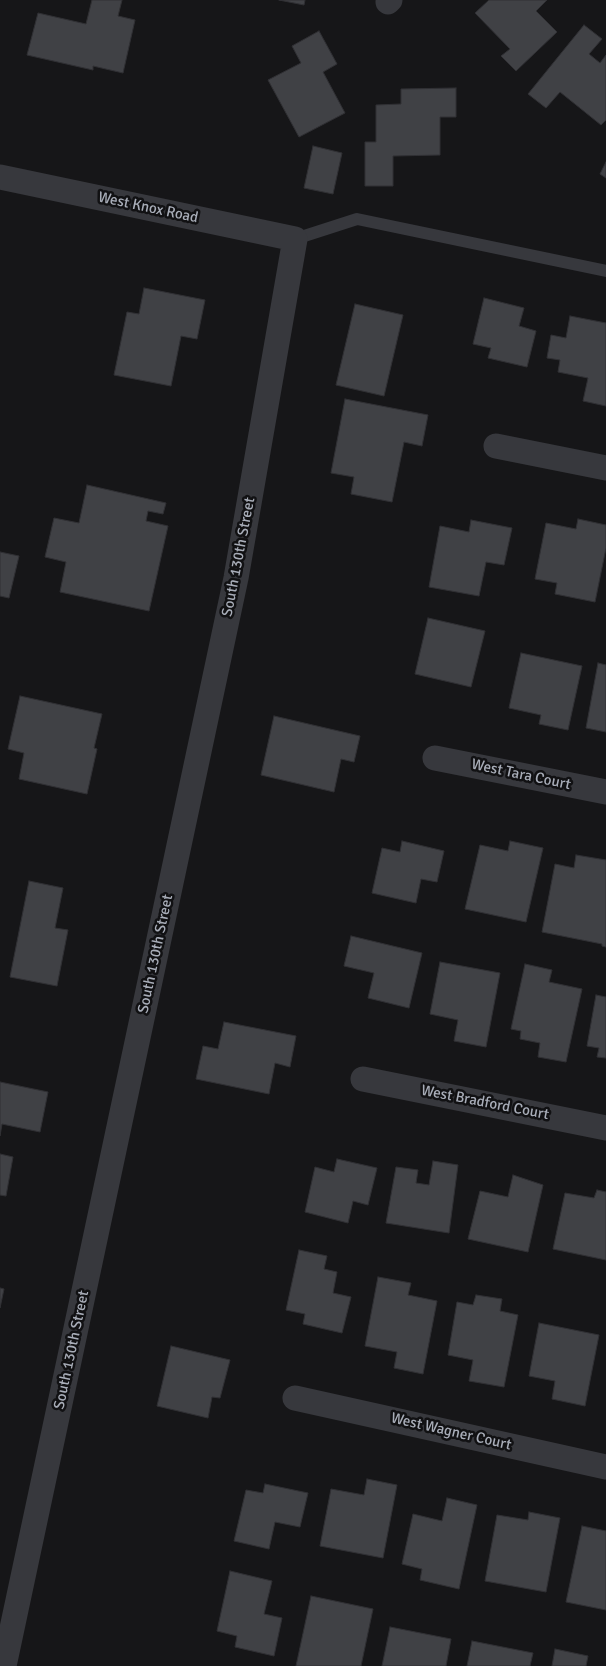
<!DOCTYPE html>
<style>
body{margin:0}
canvas{display:block;background:#161618}
</style>
<canvas width="606" height="1666"></canvas>
<script>
const ctx = document.querySelector('canvas').getContext('2d');
ctx.lineJoin = 'round';
function fill(path, color) {
  ctx.fillStyle = color;
  ctx.fill(path, 'evenodd');
}
function shape(rows) {
  const path = new Path2D();
  for (const r of rows) {
    path.moveTo(r[0], r[1]);
    for (let i = 2; i < r.length; i += 2) path.lineTo(r[i], r[i + 1]);
  }
  return path;
}
function strokePath(path, color, width, dash) {
  ctx.strokeStyle = color;
  ctx.lineWidth = width;
  ctx.lineCap = dash ? 'butt' : 'round';
  ctx.setLineDash(dash || []);
  ctx.stroke(path);
}
function write(font, color, halo, rows, align = 'center') {
  ctx.font = font + ' Signika,sans-serif';
  ctx.lineWidth = 5;
  ctx.setLineDash([]);
  ctx.textBaseline = 'middle';
  ctx.strokeStyle = halo;
  ctx.fillStyle = color;
  for (const [text, x, y, turn = 0] of rows) {
    ctx.save();
    ctx.translate(x, y);
    ctx.rotate((+turn || 0) * Math.PI / 180);
    ctx.textAlign = isNaN(turn) ? turn : align;
    if (halo) ctx.strokeText(text, 0, 0);
    ctx.fillText(text, 0, 0);
    ctx.restore();
  }
}
const building = shape([
 [92,0,122,0,118,16,135,20,123,73,93,66,93,70,27,55,38,13,86,24,92,0],
 [279,0,305,0,304,5,279,0],
 [489,0,547,0,536,11,557,32,516,71,501,56,510,49,475,13,489,0],
 [584,25,602,39,589,54,600,63,606,55,606,120,601,125,560,92,546,108,528,94,584,25],
 [319,31,337,64,323,72,345,113,299,137,268,80,301,63,292,46,319,31],
 [456,88,456,117,440,117,440,155,393,156,393,186,365,186,365,142,376,142,376,105,401,104,401,89,456,88],
 [313,146,342,153,333,194,304,188,313,146],
 [606,162,606,178,600,174,606,162],
 [144,288,205,300,197,339,181,336,171,386,114,375,127,312,139,314,144,288],
 [484,298,524,308,519,326,536,331,527,367,488,358,491,348,473,344,484,298],
 [355,304,403,315,384,396,336,385,355,304],
 [570,316,606,323,606,406,583,401,588,378,558,372,560,360,547,358,551,335,566,338,570,316],
 [345,399,428,415,422,446,404,442,392,502,351,494,354,477,331,473,345,399],
 [87,485,166,503,163,514,148,511,146,521,168,526,149,611,60,592,66,562,45,557,54,518,79,523,87,485],
 [578,519,606,525,606,548,595,602,555,594,557,583,535,579,546,523,576,529,578,519],
 [471,520,512,528,504,565,486,562,479,596,429,587,440,526,469,532,471,520],
 [0,552,19,556,9,598,0,596,0,552],
 [428,618,485,631,471,687,415,674,428,618],
 [521,653,582,666,568,730,539,724,541,715,509,708,521,653],
 [598,663,606,665,606,732,586,728,598,663],
 [20,696,102,714,94,748,97,749,87,794,19,779,24,753,8,749,20,696],
 [274,716,360,736,354,762,341,759,334,792,261,775,274,716],
 [402,841,444,851,437,882,421,879,416,903,372,893,382,848,400,852,402,841],
 [510,841,543,848,526,922,465,909,480,845,508,851,510,841],
 [576,855,606,860,606,947,602,946,602,944,542,932,555,864,574,868,576,855],
 [29,881,63,888,55,928,68,930,57,986,10,977,29,881],
 [351,936,422,953,409,1008,368,998,374,973,344,966,351,936],
 [440,962,500,973,486,1047,454,1041,458,1020,430,1014,440,962],
 [525,964,552,970,549,982,582,989,566,1062,538,1057,540,1043,520,1039,521,1031,511,1029,525,964],
 [596,995,606,997,606,1058,597,1057,599,1048,587,1046,596,995],
 [224,1022,296,1036,290,1067,275,1063,269,1094,196,1079,203,1046,218,1049,224,1022],
 [0,1082,48,1092,40,1132,2,1124,0,1136,0,1082],
 [0,1154,13,1157,6,1196,0,1195,0,1154],
 [337,1159,377,1168,368,1205,353,1201,348,1223,305,1212,315,1167,334,1172,337,1159],
 [433,1161,458,1165,449,1233,386,1223,396,1167,418,1170,416,1183,429,1185,433,1161],
 [513,1175,543,1185,528,1252,468,1239,480,1191,508,1197,513,1175],
 [597,1190,606,1192,606,1260,553,1249,565,1193,594,1198,597,1190],
 [299,1250,327,1256,324,1269,337,1272,333,1293,351,1297,342,1333,303,1324,305,1314,286,1310,299,1250],
 [378,1277,411,1283,408,1295,437,1301,423,1374,394,1368,397,1352,365,1346,378,1277],
 [0,1288,4,1289,0,1308,0,1288],
 [476,1295,502,1299,500,1311,518,1315,504,1387,469,1381,473,1360,448,1355,457,1302,473,1305,476,1295],
 [539,1323,599,1335,585,1406,552,1399,555,1381,529,1376,539,1323],
 [171,1346,230,1360,220,1398,212,1397,208,1418,157,1406,171,1346],
 [367,1479,397,1485,383,1558,320,1546,331,1489,364,1495,367,1479],
 [265,1484,308,1493,300,1527,275,1522,269,1549,234,1541,246,1490,263,1493,265,1484],
 [447,1498,477,1505,459,1589,420,1580,422,1569,402,1564,413,1514,442,1521,447,1498],
 [529,1512,560,1518,546,1592,485,1581,497,1515,528,1520,529,1512],
 [582,1526,606,1531,606,1610,566,1602,582,1526],
 [230,1571,272,1581,264,1614,282,1618,274,1656,235,1647,237,1636,217,1631,230,1571],
 [311,1596,373,1609,361,1666,296,1666,311,1596],
 [390,1627,451,1639,446,1666,382,1666,390,1627],
 [472,1641,533,1653,530,1666,467,1666,472,1641],
 [555,1649,588,1656,586,1666,552,1666,555,1649]
]);
fill(building, '#404145');
strokePath(building, '#303034', 1);
strokePath(shape([
 [295,239,357,219,606,271]
]), '#37383d', 12);
strokePath(shape([
 [388,2,390,0],
 [0,177,295,239,236,578,4,1666],
 [496,446,606,468],
 [435,758,606,792],
 [363,1079,606,1128],
 [295,1398,606,1467]
]), '#37383d', 25);
write('15px', '#a8adb8', '#111113', [
 ["West Knox Road",148,208,12],
 ["South 130th Street",239,557,-79],
 ["West Tara Court",521,775,12],
 ["South 130th Street",156,954,-78],
 ["West Bradford Court",485,1103,11],
 ["South 130th Street",72,1350,-78],
 ["West Wagner Court",451,1432,13]
]);
</script>
